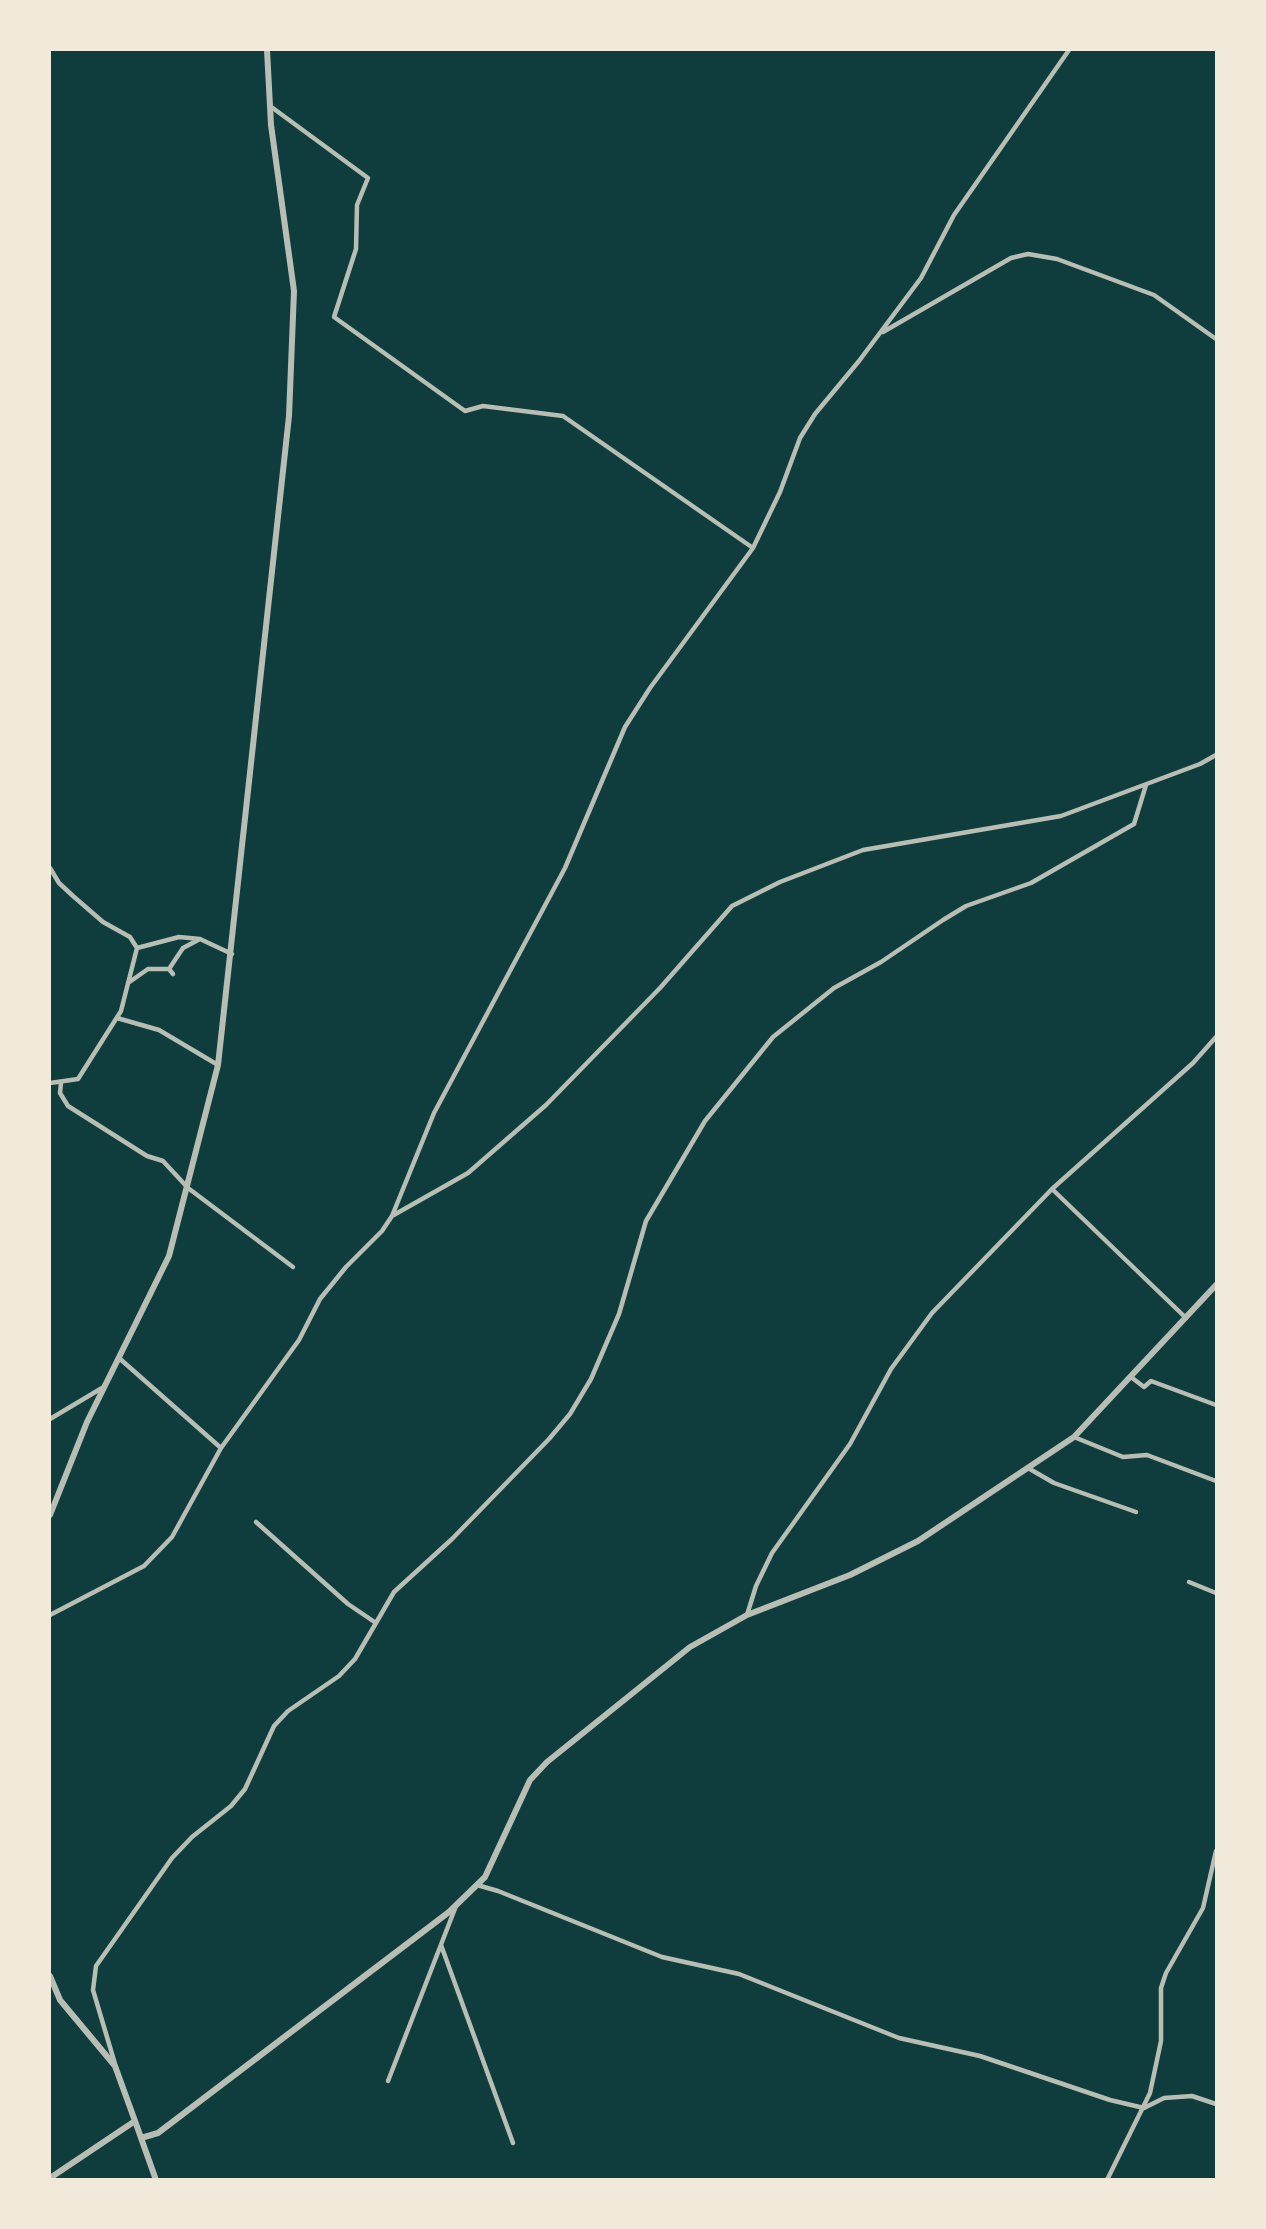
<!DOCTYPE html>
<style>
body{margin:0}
#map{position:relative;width:1266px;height:2229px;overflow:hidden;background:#0f3d3e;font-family:Helvetica,sans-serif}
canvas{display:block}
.frame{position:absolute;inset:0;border:51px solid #f1e9da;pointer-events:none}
</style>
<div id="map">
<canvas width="1266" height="2229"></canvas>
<div class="frame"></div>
</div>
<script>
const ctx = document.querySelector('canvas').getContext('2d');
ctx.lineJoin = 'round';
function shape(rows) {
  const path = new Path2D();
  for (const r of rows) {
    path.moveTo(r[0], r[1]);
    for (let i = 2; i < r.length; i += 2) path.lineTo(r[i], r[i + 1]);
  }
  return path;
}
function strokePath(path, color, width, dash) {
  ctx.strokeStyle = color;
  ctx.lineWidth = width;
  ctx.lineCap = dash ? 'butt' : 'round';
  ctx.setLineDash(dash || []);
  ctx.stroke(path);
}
strokePath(shape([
 [270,106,368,178,357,205,356,249,334,317,465,411,483,406,563,416,753,548],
 [883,332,1011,258,1028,254,1057,259,1154,295,1216,339],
 [50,868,59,883,73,896,103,922,130,937,137,948,179,937,200,939,232,954],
 [173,974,169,969,183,948,200,939],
 [128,983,148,969,169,969],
 [117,1018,159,1030,218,1065],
 [50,1083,78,1079,121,1011,137,948],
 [61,1083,60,1093,68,1106,147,1156,163,1161,188,1188,293,1267],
 [1052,1189,1186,1318],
 [392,1216,468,1173,546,1105,660,988,732,906,780,882,863,850,1061,816,1200,764,1216,755],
 [119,1358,221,1448],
 [1131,1377,1144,1387,1151,1381,1216,1405],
 [50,1419,102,1388],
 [1074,1437,1123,1457,1147,1455,1216,1481],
 [1028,1468,1054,1483,1136,1512],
 [256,1522,348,1604,376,1623],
 [1189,1582,1216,1593],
 [50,1615,144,1566,172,1537,221,1448,299,1340,320,1299,346,1267,382,1231,392,1216,434,1113,565,868,625,727,650,688,753,548,780,492,800,438,815,414,859,361,921,278,954,215,1069,50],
 [747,1615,756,1586,772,1553,850,1444,891,1369,932,1313,1052,1189,1193,1063,1216,1037],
 [477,1885,498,1891,662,1957,739,1974,899,2038,980,2056,1110,2100,1144,2108,1164,2098,1192,2096,1216,2104],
 [441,1945,513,2143],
 [115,2064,93,1990,96,1966,172,1858,192,1837,231,1806,245,1789,274,1726,288,1711,339,1676,355,1659,394,1592,452,1539,549,1439,570,1414,591,1379,619,1314,646,1221,705,1121,773,1037,834,988,881,962,943,920,966,906,1031,883,1134,824,1146,785],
 [388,2081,456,1906],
 [1107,2180,1150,2093,1161,2041,1161,1988,1166,1973,1203,1908,1216,1851]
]), '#b8beb3', 4.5);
strokePath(shape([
 [50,1515,87,1422,169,1256,218,1065,289,416,294,291,271,125,267,50],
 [50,1976,60,2000,115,2066,135,2121],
 [141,2138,158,2133,449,1912,485,1877,530,1780,547,1762,690,1647,747,1615,850,1575,918,1541,1074,1437,1216,1285],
 [50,2178,135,2121,156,2180]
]), '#b8beb3', 6);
</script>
